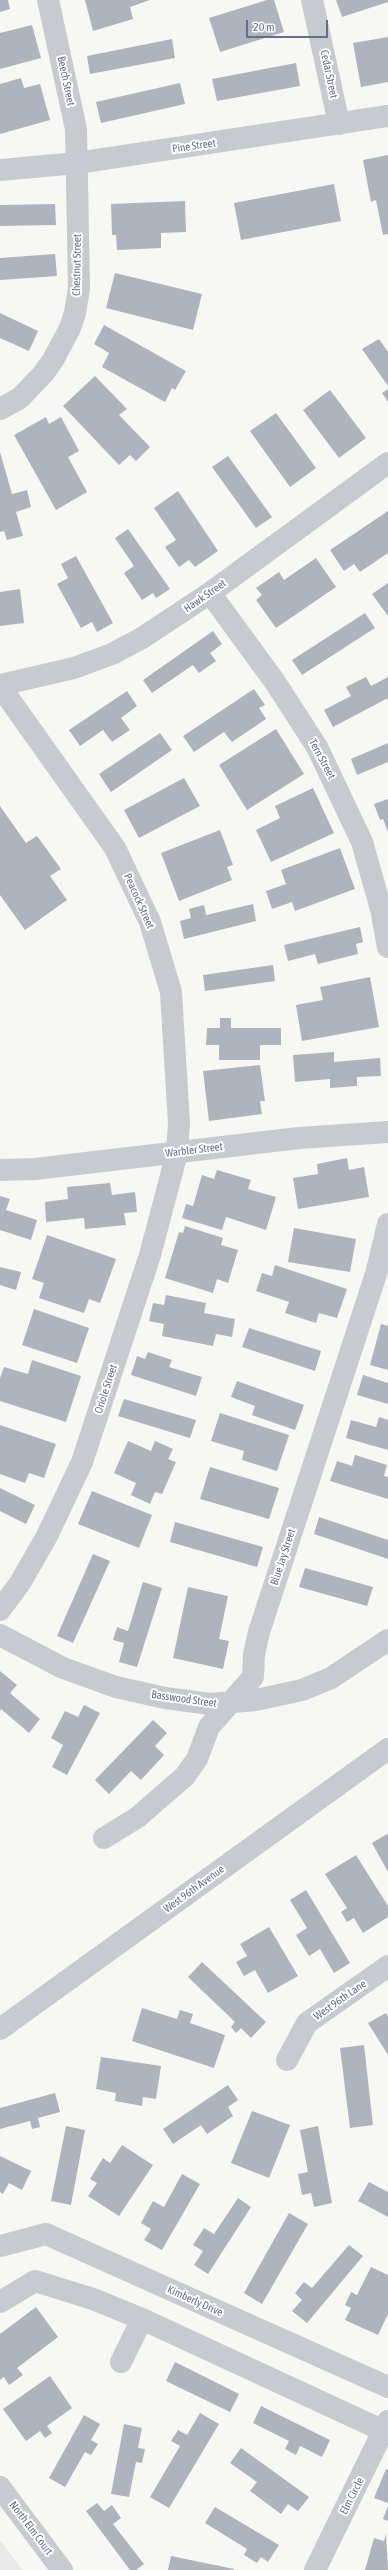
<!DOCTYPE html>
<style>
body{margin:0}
#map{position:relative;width:388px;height:2570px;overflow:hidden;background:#f7f7f4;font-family:"Asap Condensed",sans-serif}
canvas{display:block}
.scale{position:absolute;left:246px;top:20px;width:82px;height:18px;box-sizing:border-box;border:2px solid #657086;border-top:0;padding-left:5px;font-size:12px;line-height:14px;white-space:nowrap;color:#657086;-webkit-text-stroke:3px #fff;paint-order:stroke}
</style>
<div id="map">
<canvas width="388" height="2570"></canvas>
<div class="scale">20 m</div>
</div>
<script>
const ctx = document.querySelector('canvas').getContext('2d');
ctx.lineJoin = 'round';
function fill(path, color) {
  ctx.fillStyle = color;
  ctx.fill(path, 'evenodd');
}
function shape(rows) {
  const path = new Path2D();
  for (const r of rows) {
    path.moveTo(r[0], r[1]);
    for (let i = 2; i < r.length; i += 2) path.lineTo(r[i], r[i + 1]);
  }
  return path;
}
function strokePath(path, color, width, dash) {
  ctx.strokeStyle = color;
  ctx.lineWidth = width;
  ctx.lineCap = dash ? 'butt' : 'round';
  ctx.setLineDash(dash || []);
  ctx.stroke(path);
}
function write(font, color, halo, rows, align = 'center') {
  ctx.font = font + ' "Asap Condensed",sans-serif';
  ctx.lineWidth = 4;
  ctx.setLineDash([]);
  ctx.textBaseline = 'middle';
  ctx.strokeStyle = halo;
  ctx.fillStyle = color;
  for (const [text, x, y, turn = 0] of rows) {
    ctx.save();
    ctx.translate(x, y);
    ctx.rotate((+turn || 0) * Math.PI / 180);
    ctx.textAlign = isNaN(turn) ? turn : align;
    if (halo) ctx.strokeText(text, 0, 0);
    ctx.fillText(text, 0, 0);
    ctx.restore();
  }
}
fill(shape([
 [0,2540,22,2570,0,2570]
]), '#e7e8e7');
fill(shape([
 [0,0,8,0,10,9,0,12],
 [85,0,150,0,130,7,133,19,93,31],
 [267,0,274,0,284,32,220,52,209,18],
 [336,0,388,0,388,2,342,17],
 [32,25,41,58,0,69,0,33],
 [388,37,388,82,361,87,353,43],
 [172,39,175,58,90,74,87,56],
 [296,63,300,86,217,101,212,79],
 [21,78,24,88,40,84,50,120,0,134,0,84],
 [180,83,185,104,101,123,96,102],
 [388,155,388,234,383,235,376,200,371,202,363,160],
 [334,184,341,221,241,240,234,203],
 [185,201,186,232,161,233,161,248,117,250,116,235,112,235,111,204],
 [55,204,56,225,0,226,0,205],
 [55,254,57,276,0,280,0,258],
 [115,273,202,294,193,330,106,308],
 [0,313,38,331,29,351,0,338],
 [104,325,186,371,175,390,172,388,165,402,102,367,109,353,94,344],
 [379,339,388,352,388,386,362,349],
 [95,376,127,409,119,415,150,447,136,461,130,455,119,465,63,406],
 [388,389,388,402,382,393],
 [330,390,366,438,339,458,303,410],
 [276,413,316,468,290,487,250,431],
 [46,417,49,424,61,417,79,451,68,457,87,492,56,510,14,435],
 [0,452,12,494,27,490,31,507,16,512,23,536,7,540,4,531,0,532],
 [228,456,272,517,256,528,212,467],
 [178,491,218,551,195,567,189,560,179,567,165,547,176,540,154,508],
 [388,511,388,553,360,572,354,564,344,571,330,550],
 [128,529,170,589,156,598,153,593,142,600,124,573,134,566,115,538],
 [76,556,113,623,97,632,92,622,81,628,57,584,68,578,61,564],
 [316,558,336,587,276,628,256,600,262,595,256,588,279,572,284,580],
 [388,583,388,616,372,594],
 [20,589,24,623,0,626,0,592],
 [365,613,375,628,302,675,292,660],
 [213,631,222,644,210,653,216,661,199,673,193,665,152,693,143,680],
 [366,677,371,686,388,677,388,698,333,727,324,710,351,696,346,687],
 [254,689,265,705,259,708,266,719,232,742,224,732,194,752,183,736],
 [127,691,137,706,121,718,130,730,112,742,103,730,80,746,69,730],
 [276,729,304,774,247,810,219,765],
 [160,733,172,750,111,792,99,774],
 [388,743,388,762,357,775,351,759],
 [184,778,200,806,139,838,124,810],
 [313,788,334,833,271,862,256,830,280,818,275,806],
 [388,799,388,832,383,819,380,820,374,804],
 [0,806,26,843,37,836,61,869,50,876,67,900,25,930,0,895],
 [220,830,233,865,227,867,232,880,179,901,161,853],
 [340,848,355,889,295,911,292,902,272,909,266,891,286,884,281,870],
 [253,904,256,921,184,939,180,921,191,918,189,909,204,905,206,915],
 [360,927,363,942,356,944,358,954,318,964,315,954,288,961,284,945],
 [273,965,275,981,205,991,203,975],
 [370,977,379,1027,302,1041,296,1005,323,1000,320,987],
 [220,1018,231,1018,231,1028,281,1028,281,1045,260,1045,260,1060,219,1060,219,1045,206,1045,207,1028,220,1028],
 [334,1052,334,1062,380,1058,381,1076,357,1077,357,1086,330,1088,330,1079,295,1082,293,1055],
 [260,1065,265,1101,260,1101,262,1114,209,1121,203,1071],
 [347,1158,349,1170,364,1167,369,1197,298,1209,293,1178,318,1174,317,1164],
 [217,1170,251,1180,248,1189,276,1197,266,1230,226,1217,222,1230,182,1218,186,1204,193,1206,202,1175,214,1179],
 [110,1183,112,1195,135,1192,137,1212,124,1213,126,1225,85,1229,84,1218,46,1222,45,1202,68,1199,67,1187],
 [0,1196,10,1199,6,1210,37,1220,31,1240,0,1230],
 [185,1226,223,1238,221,1245,238,1250,228,1283,217,1279,213,1293,165,1278,179,1232,183,1233],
 [294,1228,356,1239,350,1272,288,1262],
 [47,1235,116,1259,100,1303,89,1299,84,1313,39,1298,44,1283,32,1279],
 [275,1265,347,1289,337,1318,319,1313,316,1323,285,1313,289,1302,256,1291,262,1273,272,1276],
 [0,1267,21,1272,16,1290,0,1285],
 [166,1295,206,1303,204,1313,235,1319,232,1337,216,1334,213,1346,162,1336,164,1324,149,1321,153,1303,164,1305],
 [34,1309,89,1328,77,1363,22,1345],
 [381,1324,388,1326,388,1370,370,1365],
 [249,1328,321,1351,315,1371,242,1347],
 [148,1352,172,1360,169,1367,202,1377,196,1396,131,1375,137,1356,145,1359],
 [32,1360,81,1376,66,1422,0,1401,0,1378,4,1367,28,1374],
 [363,1375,388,1383,388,1404,357,1395],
 [237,1381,304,1405,295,1430,252,1415,255,1406,231,1397],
 [124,1399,196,1420,190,1438,118,1416],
 [220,1413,289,1435,277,1471,242,1460,244,1451,211,1441],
 [379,1417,388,1420,388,1450,346,1438,351,1420,376,1427],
 [0,1425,56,1444,44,1478,29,1473,25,1483,0,1474],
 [128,1441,151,1451,155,1441,173,1449,168,1459,176,1462,162,1494,155,1492,150,1504,131,1495,136,1483,114,1473],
 [355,1455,387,1465,384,1476,388,1477,388,1499,330,1481,337,1461,352,1466],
 [210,1467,279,1488,269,1519,200,1499],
 [0,1488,35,1505,26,1524,0,1511],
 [92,1491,152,1515,139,1548,78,1524],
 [319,1517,388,1540,388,1559,314,1534],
 [175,1522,263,1547,257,1567,170,1542],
 [93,1554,110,1561,73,1643,57,1636],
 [305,1568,373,1587,367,1606,299,1587],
 [143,1582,162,1588,137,1667,119,1662,124,1643,113,1640,117,1627,128,1631],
 [188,1587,228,1596,219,1639,229,1641,223,1669,173,1658],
 [0,1671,17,1685,10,1693,40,1719,29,1733,1,1709,0,1711],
 [84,1705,100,1713,67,1775,52,1767,63,1745,51,1738,65,1711,78,1717],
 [153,1720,167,1733,155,1746,164,1755,141,1780,131,1771,109,1794,95,1780],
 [387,1834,388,1835,388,1872,372,1843],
 [356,1855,388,1906,388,1917,363,1933,354,1918,347,1922,341,1912,347,1908,325,1874],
 [306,1890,350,1963,334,1973,320,1949,309,1956,296,1935,307,1928,290,1900],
 [269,1927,298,1976,268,1993,255,1970,244,1976,236,1962,247,1956,240,1944],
 [202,1962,266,2022,251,2038,241,2028,236,2033,231,2027,235,2022,188,1977],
 [142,2008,177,2019,180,2010,193,2014,190,2023,225,2035,214,2068,132,2041],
 [386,2013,388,2017,388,2055,368,2023],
 [364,2045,373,2125,350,2128,340,2048],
 [101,2057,161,2066,156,2099,143,2097,142,2106,115,2101,116,2093,96,2089],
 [228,2085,238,2100,228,2107,233,2116,207,2134,201,2125,173,2144,163,2129],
 [55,2093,60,2112,38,2118,40,2127,32,2129,30,2121,0,2129,0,2108],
 [252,2111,290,2125,269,2178,231,2163],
 [66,2126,85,2130,71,2205,51,2201],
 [318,2126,332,2203,314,2207,311,2193,302,2195,298,2174,308,2172,300,2130],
 [122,2145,153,2165,119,2216,88,2196,97,2183,90,2179,103,2158,110,2163],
 [0,2156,31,2171,22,2190,9,2183,3,2194,0,2192],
 [182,2174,200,2184,162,2250,144,2240,151,2229,141,2223,153,2201,164,2207],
 [369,2182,388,2192,388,2217,358,2201],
 [238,2198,251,2207,208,2274,194,2265,203,2251,193,2245,204,2228,214,2234],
 [289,2213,308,2224,262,2304,244,2293],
 [349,2245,363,2256,307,2323,292,2311,302,2300,295,2293,304,2282,312,2288],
 [371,2267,388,2275,388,2314,378,2335,345,2320,351,2308,345,2305,351,2292,357,2295],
 [36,2307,58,2337,17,2368,23,2375,9,2385,4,2377,0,2380,0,2334],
 [175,2362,239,2394,230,2412,166,2381],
 [50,2376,72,2408,47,2426,52,2433,45,2438,40,2431,26,2441,3,2409],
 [261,2406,330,2440,322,2457,300,2446,296,2455,285,2449,289,2441,253,2423],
 [200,2413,219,2424,169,2508,150,2497,180,2446,171,2441,178,2430,187,2435],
 [84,2415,100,2424,91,2440,98,2444,91,2455,85,2452,65,2487,49,2478],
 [124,2424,142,2428,138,2448,145,2449,142,2463,136,2462,129,2497,111,2494],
 [241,2448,309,2497,298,2511,288,2504,281,2514,250,2491,257,2482,230,2463],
 [386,2469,388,2470,388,2503,374,2498],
 [97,2503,104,2511,112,2505,121,2518,113,2524,144,2564,136,2570,130,2570,86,2511],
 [388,2506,388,2521,383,2519],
 [215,2507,279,2545,268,2562,261,2557,257,2563,244,2555,247,2549,205,2523],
 [386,2534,388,2570,365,2570,374,2538,384,2541],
 [171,2556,234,2569,234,2570,168,2570]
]), '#afb4bc');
strokePath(shape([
 [312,0,339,124],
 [0,170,77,163,388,116],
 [0,409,20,398,43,374,53,360,70,328,75,313,79,289,76,129,48,0],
 [210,593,275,682,317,747,362,842,381,909,388,947],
 [0,685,74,668,112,654,142,638,210,593,388,463],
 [0,686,115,848,150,922,171,992,179,1123,177,1153,150,1255,82,1462,47,1536,20,1583,0,1610],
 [0,1170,35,1169,299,1138,388,1132],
 [0,1635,63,1668,116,1687,165,1698,210,1704,256,1700,302,1690,331,1678,388,1640],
 [104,1838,138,1817,185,1776,197,1759,209,1727,253,1677,254,1654,259,1632,376,1274,388,1224],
 [287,2060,307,2023,388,1966],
 [0,2246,46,2234,388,2387],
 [0,2302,35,2281,93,2299,142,2319,384,2431],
 [121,2362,142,2319],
 [0,2487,62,2570],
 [315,2570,388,2421]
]), '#c7cace', 22);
strokePath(shape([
 [0,2029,388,1749]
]), '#c7cace', 22);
write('11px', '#657086', '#fff', [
 ["Cedar Street",329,74,78],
 ["Beech Street",66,81,78],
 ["Pine Street",194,146,-8],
 ["Chestnut Street",77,265,-89],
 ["Hawk Street",205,596,-35],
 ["Tern Street",322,759,62],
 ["Peacock Street",139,901,66],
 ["Warbler Street",194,1150,-7],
 ["Oriole Street",106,1389,-72],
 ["Blue Jay Street",283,1557,-72],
 ["Basswood Street",184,1699,8],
 ["West 96th Avenue",194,1889,-36],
 ["West 96th Lane",340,2000,-35],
 ["Kimberly Drive",195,2301,24],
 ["Elm Circle",352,2496,-63],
 ["North Elm Court",31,2528,53]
]);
</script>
